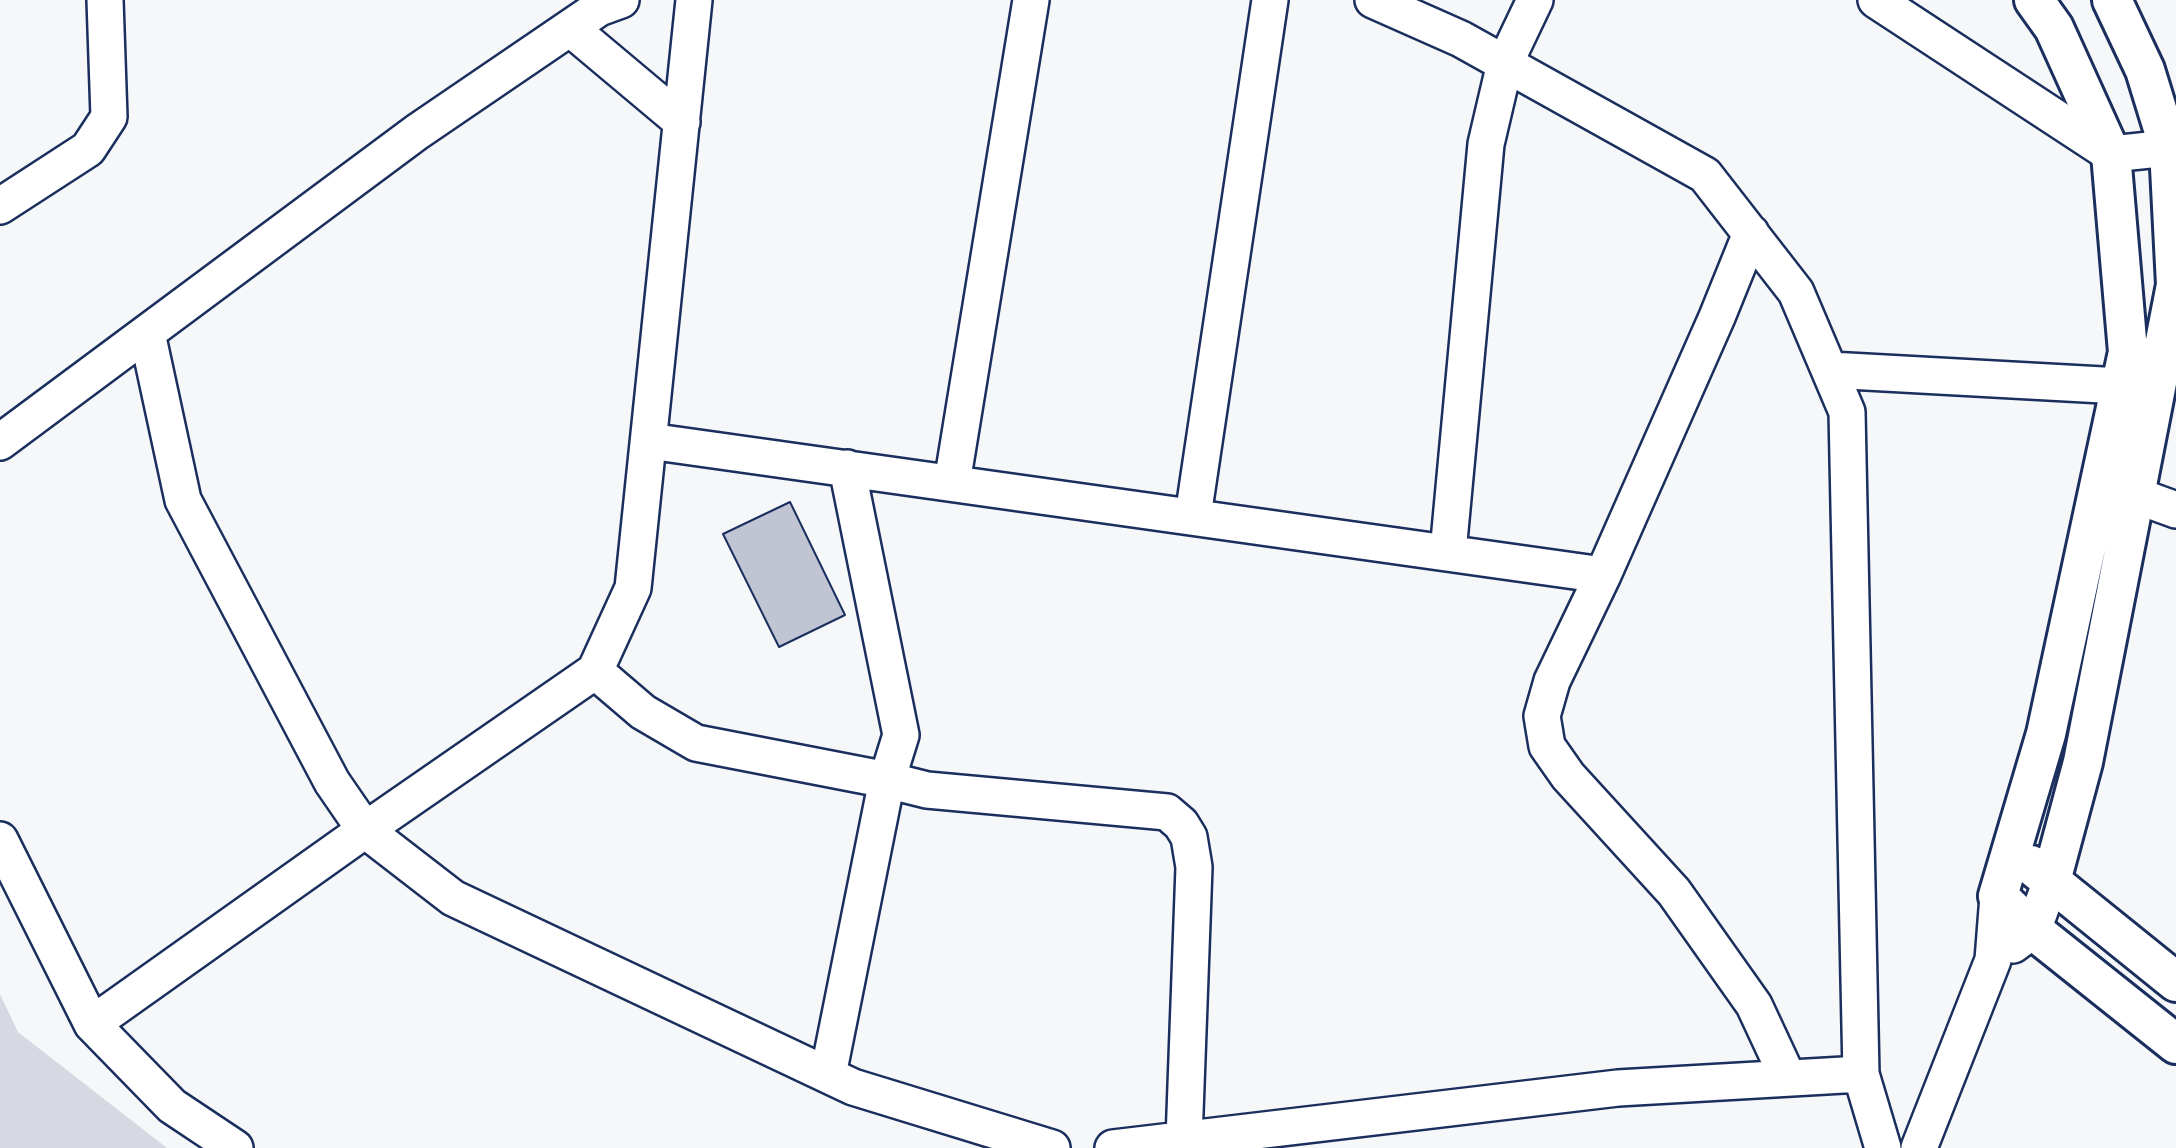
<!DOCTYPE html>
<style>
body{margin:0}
canvas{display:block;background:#f6f7f9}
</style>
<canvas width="2176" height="1148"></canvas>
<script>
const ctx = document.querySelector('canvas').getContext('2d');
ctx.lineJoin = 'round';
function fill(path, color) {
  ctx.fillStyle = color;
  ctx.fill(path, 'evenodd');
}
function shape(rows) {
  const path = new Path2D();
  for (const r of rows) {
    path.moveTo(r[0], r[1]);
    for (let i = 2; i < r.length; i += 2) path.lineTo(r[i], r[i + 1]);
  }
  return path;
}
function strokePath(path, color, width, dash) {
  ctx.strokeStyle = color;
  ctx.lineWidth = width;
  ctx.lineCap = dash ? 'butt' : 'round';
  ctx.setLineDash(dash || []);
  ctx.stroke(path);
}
fill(shape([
 [0,994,18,1032,167,1148,0,1148]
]), '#d6d9e2');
const building = shape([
 [790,502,845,615,779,647,723,534,790,502]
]);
fill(building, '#c0c4d3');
strokePath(building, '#1b2f5e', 2);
const street = shape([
 [1373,0,1461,39,1705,175,1796,292,1847,412,1861,1074,1883,1148],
 [1876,0,2111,154,2169,148],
 [570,28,682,122],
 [0,206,88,149,109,117,105,0],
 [1751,233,1717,317,1603,575,1552,681,1542,716,1547,746,1568,776,1674,892,1754,1005,1788,1078],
 [147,333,183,500,332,782,365,830,453,898,853,1087,1052,1148],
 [1830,370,2121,386],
 [649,441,1603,575],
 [0,442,417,132,599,8,621,0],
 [2113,480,2135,495,2176,510],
 [952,483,1031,0],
 [1193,516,1270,0],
 [1448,552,1486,144,1505,63,1535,0],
 [595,671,643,712,696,743,887,780,927,790,1167,812,1181,824,1189,837,1194,867,1184,1140],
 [0,840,92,1024,172,1106,235,1148],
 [2013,945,2033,930,2051,881],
 [92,1024,365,830,595,671,633,588,694,0],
 [828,1075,887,780,901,735,847,468],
 [1113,1148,1618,1088,1861,1074],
 [1919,1148,1993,960,1998,896]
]);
const secondary = shape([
 [2034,0,2054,28,2111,154,2128,352,2046,734,1998,896,2033,930,2176,1044],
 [2031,865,2176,982],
 [2051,881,2083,762,2176,285,2169,148,2145,70,2112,0]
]);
strokePath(street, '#1b2f5e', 40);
strokePath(secondary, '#1b2f5e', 44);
strokePath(street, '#fff', 35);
strokePath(secondary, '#fff', 38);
</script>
